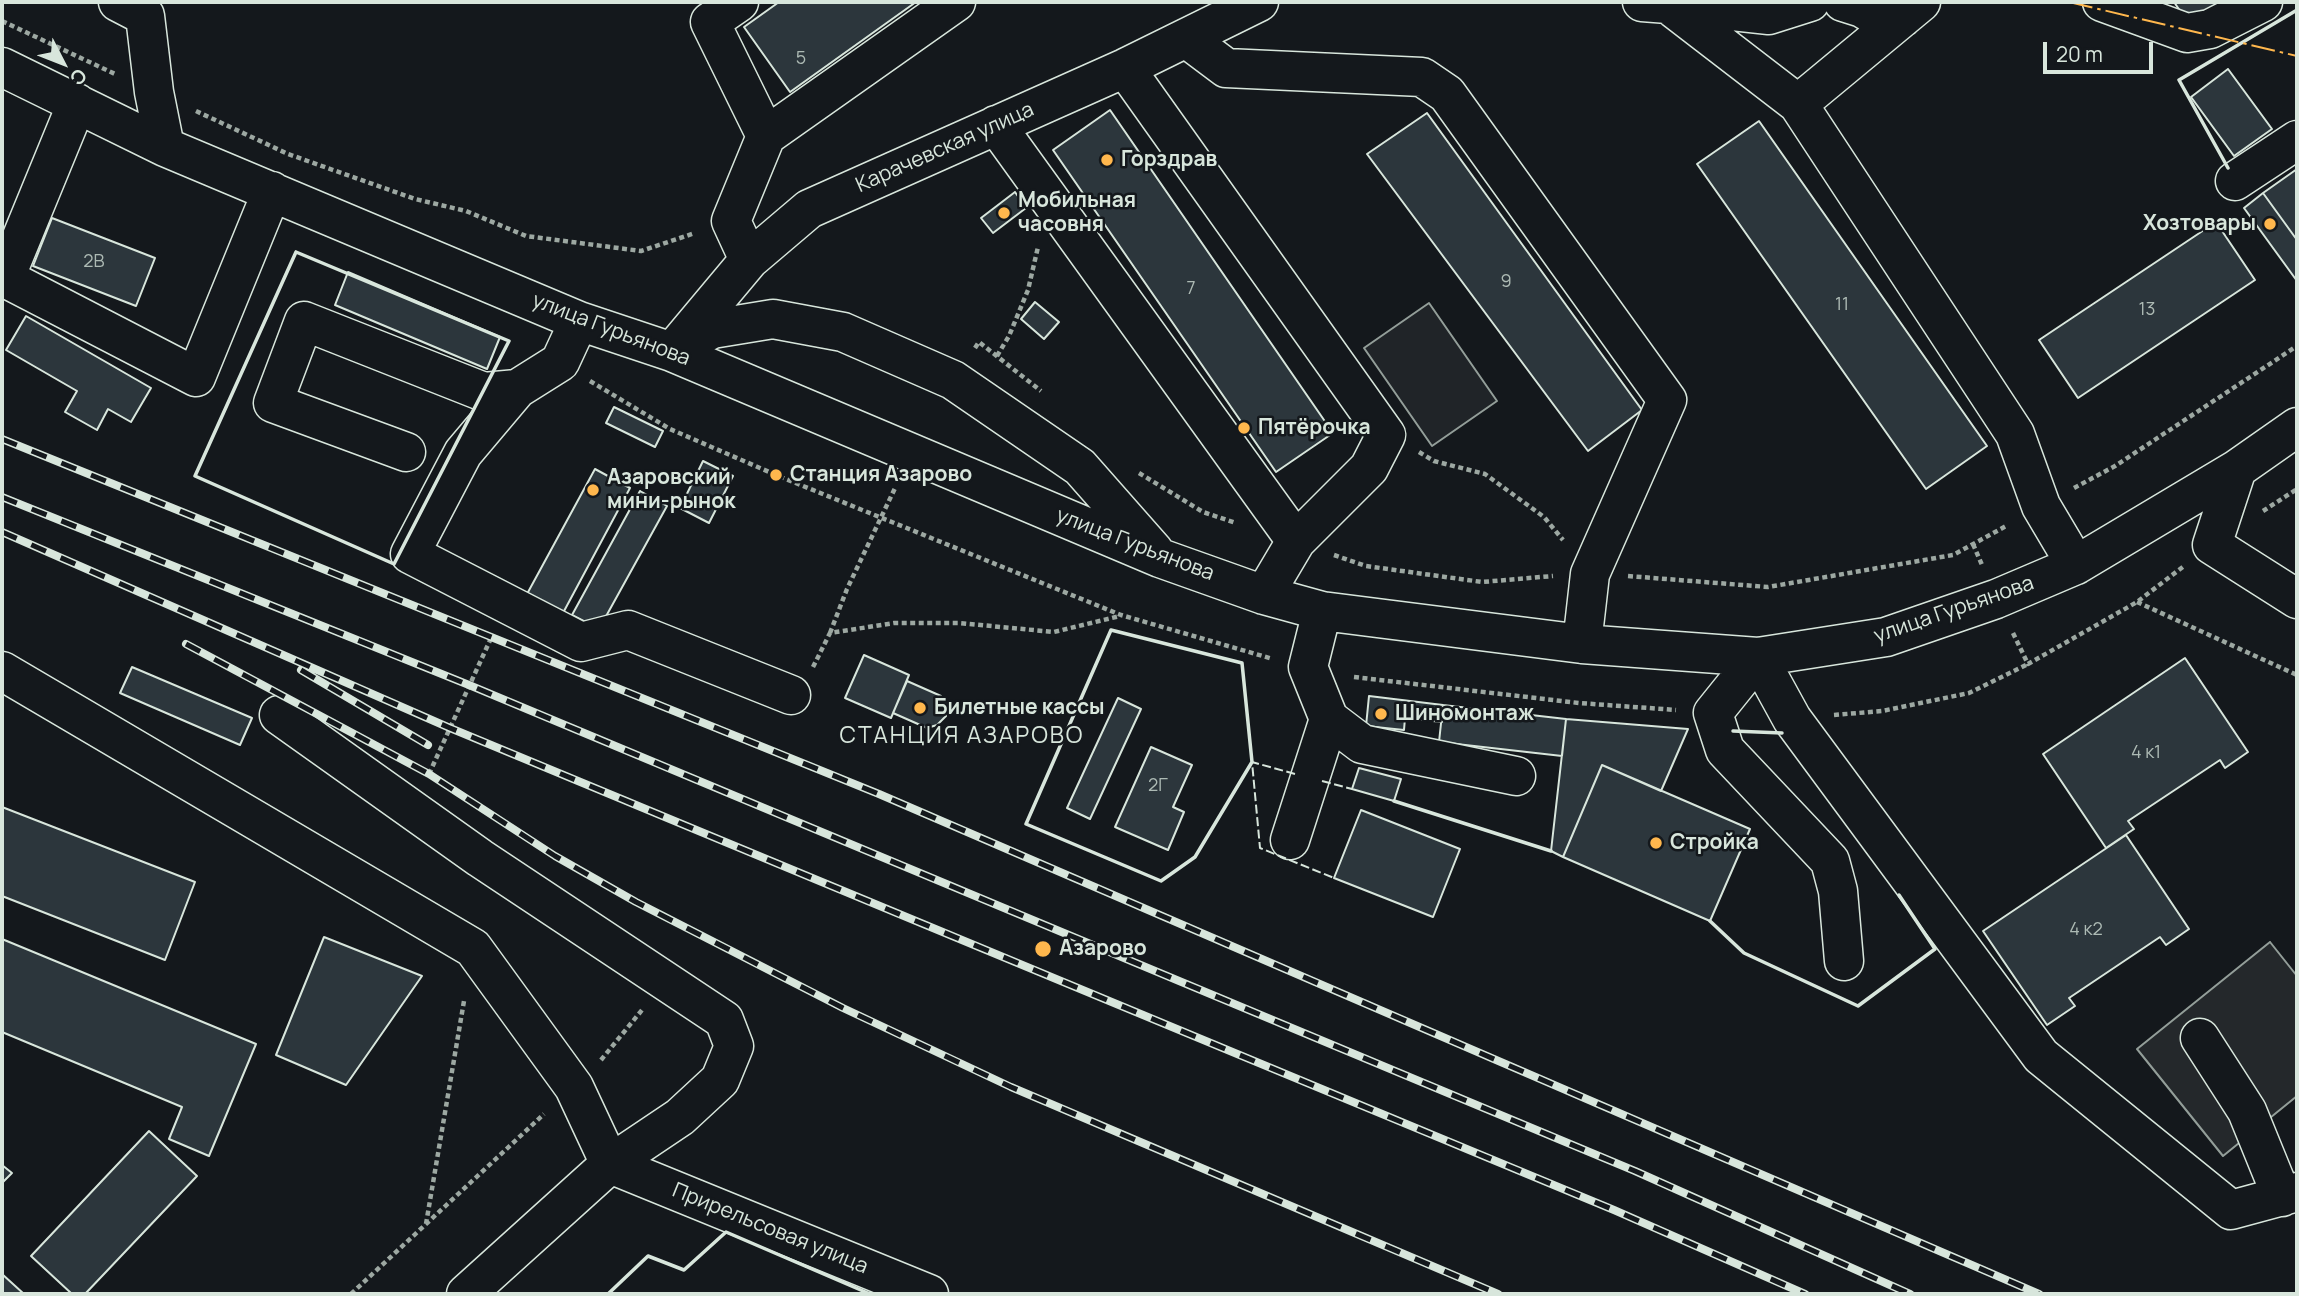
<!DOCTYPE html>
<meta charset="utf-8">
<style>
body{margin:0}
#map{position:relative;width:2299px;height:1296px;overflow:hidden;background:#14181c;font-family:Manrope,sans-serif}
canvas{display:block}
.frame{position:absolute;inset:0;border:4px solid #d8e6dc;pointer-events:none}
.north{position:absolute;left:28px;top:28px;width:70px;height:70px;-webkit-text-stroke:5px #14181c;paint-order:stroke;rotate:132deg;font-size:19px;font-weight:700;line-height:28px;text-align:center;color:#d8e6dc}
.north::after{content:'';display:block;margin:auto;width:24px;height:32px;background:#d8e6dc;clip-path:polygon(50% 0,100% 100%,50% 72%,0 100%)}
.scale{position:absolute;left:2043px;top:42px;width:110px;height:32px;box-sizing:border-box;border:4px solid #d8e6dc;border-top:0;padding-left:9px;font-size:21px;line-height:24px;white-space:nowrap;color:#d8e6dc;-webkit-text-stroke:5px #14181c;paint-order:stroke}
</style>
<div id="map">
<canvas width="2299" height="1296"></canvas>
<div class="frame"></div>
<div class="north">С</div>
<div class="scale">20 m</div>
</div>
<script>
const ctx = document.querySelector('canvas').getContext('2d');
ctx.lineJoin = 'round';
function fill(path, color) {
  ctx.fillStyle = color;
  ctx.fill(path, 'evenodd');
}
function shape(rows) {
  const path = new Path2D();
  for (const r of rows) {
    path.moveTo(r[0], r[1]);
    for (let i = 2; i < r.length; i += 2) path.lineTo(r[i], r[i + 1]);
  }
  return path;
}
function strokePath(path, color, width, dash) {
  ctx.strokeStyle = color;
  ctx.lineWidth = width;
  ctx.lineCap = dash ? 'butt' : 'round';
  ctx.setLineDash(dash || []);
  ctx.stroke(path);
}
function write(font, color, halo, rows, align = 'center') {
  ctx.font = font + ' Manrope,sans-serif';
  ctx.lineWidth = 5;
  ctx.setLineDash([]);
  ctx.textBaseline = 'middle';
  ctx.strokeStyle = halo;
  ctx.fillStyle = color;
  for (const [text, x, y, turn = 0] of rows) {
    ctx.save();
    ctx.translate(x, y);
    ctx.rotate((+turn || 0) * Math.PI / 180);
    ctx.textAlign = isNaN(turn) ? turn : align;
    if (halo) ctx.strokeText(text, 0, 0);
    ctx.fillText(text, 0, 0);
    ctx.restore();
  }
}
const green = shape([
 [1429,303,1497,401,1432,446,1364,348,1429,303]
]);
fill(green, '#202428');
strokePath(green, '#939e99', 2);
const parking = shape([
 [2270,942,2297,976,2297,1096,2223,1156,2137,1049,2270,942]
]);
fill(parking, '#24282b');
strokePath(parking, '#939e99', 2);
const building = shape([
 [779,2,916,2,790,92,744,27,779,2],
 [2174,2,2221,2,2189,24,2174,2],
 [2228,69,2272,129,2234,156,2191,97,2228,69],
 [1110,110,1333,433,1276,472,1053,150,1110,110],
 [1427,113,1642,410,1588,451,1367,154,1427,113],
 [1759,121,1987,446,1926,489,1697,164,1759,121],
 [2297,169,2297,240,2263,193,2297,169],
 [1015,192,1026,208,993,233,981,218,1015,192],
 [2263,193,2297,240,2297,281,2244,208,2263,193],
 [52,218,155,258,136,306,33,266,52,218],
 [2216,222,2255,280,2078,398,2039,340,2216,222],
 [348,272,500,337,487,369,335,305,348,272],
 [1035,302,1059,322,1044,339,1021,319,1035,302],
 [26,316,151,388,131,422,108,409,97,430,65,412,77,391,6,350,26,316],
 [614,407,663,431,655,447,606,423,614,407],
 [703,461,733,476,709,523,680,508,703,461],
 [595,469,630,488,563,613,527,594,595,469],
 [640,491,667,506,599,629,572,615,640,491],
 [864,655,909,675,891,718,845,698,864,655],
 [2185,658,2248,752,2225,768,2220,760,2128,821,2134,829,2106,848,2043,754,2185,658],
 [132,667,252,718,240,745,120,693,132,667],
 [907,681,941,696,946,704,946,716,937,725,927,728,893,713,907,681],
 [1369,696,1443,705,1442,722,1405,718,1404,730,1366,726,1369,696],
 [1118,698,1141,709,1090,819,1067,808,1118,698],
 [1443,705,1566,719,1562,756,1439,742,1443,705],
 [1566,719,1688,729,1661,791,1602,765,1563,857,1551,851,1566,719],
 [1151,747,1192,765,1173,807,1184,812,1168,850,1115,827,1151,747],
 [1602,765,1750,829,1710,921,1563,857,1602,765],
 [1359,768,1401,779,1394,801,1352,789,1359,768],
 [2,807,195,882,165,960,2,896,2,807],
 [1361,810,1460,849,1433,917,1334,878,1361,810],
 [2126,835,2189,929,2166,945,2160,937,2069,998,2075,1006,2047,1025,1983,931,2126,835],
 [324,937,422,976,346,1085,276,1055,324,937],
 [2,939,256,1044,209,1156,169,1139,182,1107,2,1032,2,939],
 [149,1131,197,1176,85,1294,72,1294,31,1256,149,1131],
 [2,1165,12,1173,2,1183,2,1165],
 [2,1274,24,1294,2,1294,2,1274]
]);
fill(building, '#2c363c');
strokePath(building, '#d8e6dc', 2);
const minor = shape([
 [118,2,145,16,154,92,165,147],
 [739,2,710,22,766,136,731,221,749,260],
 [1642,2,1668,4,1798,104,2015,434,2041,506,2076,565],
 [1843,2,1862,8,1887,23,1902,18],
 [2102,2,2187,33,2210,29,2263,2],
 [1668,4,1769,15,1810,2],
 [1186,38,1226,68,1422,77,1447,94,1667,400,1590,574,1582,644],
 [2,67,165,147,579,321,672,352,1160,558,1264,595,1322,611,1582,644,1758,657,1886,637,1996,599,2076,565,2237,469,2297,427],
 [1125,68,1386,435,1369,468,1296,541,1264,595],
 [77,103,5,278,196,377,272,191],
 [1798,104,1921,2],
 [996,125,1296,541],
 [766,136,956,2],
 [2235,181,2297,140],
 [579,321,560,362,517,389,463,453,410,554,581,642,628,630,791,695],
 [680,347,712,329,773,319,843,332,953,380,1080,467,1154,551],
 [672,352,749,260,809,209,1125,68,1259,2],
 [406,452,273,403,304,321,484,392,517,389],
 [2237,469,2212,545,2297,599],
 [1322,611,1308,667,1329,719,1362,744,1516,776],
 [2,671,473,948,574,1087,610,1164],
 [279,715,480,858,724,1020,734,1046,720,1080,680,1117,610,1164,466,1294],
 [1290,840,1329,719],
 [1844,961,1838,891,1830,861,1725,750,1713,713,1758,657,1792,719,2041,1056,2231,1210,2297,1192],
 [2200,1038,2247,1111,2282,1197],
 [610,1164,929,1294]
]);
strokePath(minor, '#d8e6dc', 41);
strokePath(shape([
 [2,21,115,74],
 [196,111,288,154,415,199,466,211,526,236,641,251,695,233],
 [975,348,979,342,1041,391],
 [997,356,1009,336,1028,290,1038,247],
 [590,381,670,429,776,475,1121,615,1273,659],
 [1419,452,1434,461,1485,474,1544,517,1563,540],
 [1139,473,1203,512,1236,523],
 [2074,488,2115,466,2297,346],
 [2263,511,2297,489],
 [1973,544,1982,565],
 [1334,555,1366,566,1482,582,1553,576],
 [1628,576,1768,587,1953,555,2008,525],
 [2137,602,2297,675],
 [830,633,847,589,896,486],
 [2013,633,2028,664,2137,602,2184,566],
 [813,667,830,633,894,623,959,623,1054,632,1120,616],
 [1354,677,1579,703,1676,710],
 [1834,715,1882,711,1969,693,2028,664],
 [429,774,492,636],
 [601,1060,642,1010],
 [426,1224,464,1001],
 [351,1294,544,1114]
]), '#9da8a2', 4.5, [5, 3.5]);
strokePath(minor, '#14181c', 38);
const rail = shape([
 [2,439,879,794,2039,1294],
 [2,497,469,685,1635,1171,1910,1294],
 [2,532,450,728,1614,1210,1805,1294],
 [186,644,429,774,555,856,636,902,843,1008,1011,1087,1498,1294],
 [301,670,428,745]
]);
strokePath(rail, '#d8e6dc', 8);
strokePath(rail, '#14181c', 5, [16]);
strokePath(shape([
 [1295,774,1252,762,1260,848,1334,878],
 [1322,781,1352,789]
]), '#d8e6dc', 2, [9, 3.5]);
strokePath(shape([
 [2228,168,2179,80,2297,10],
 [296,252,509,341,394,564,195,476,296,252],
 [1111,630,1242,663,1252,762,1195,857,1161,881,1026,824,1111,630],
 [1733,731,1782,733],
 [1394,801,1551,851],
 [1710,921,1744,953,1858,1006,1935,949,1899,895],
 [608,1294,648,1256,684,1270,726,1232,870,1294]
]), '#d8e6dc', 3.5);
strokePath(shape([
 [2069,2,2297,56]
]), '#ffb74d', 2, [24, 5, 3.5, 5]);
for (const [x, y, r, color] of [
 [1107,160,7,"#ffb74d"],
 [1004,213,7,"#ffb74d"],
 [2270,224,7,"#ffb74d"],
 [1244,428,7,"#ffb74d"],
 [776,475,7,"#ffb74d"],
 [593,490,7,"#ffb74d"],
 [920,708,7,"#ffb74d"],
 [1381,714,7,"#ffb74d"],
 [1656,843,7,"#ffb74d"],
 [1043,949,9,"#ffb74d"]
]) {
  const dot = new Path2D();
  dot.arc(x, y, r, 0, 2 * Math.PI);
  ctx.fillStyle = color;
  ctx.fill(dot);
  strokePath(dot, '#14181c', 2.5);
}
write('18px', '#adbab4', null, [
 ["5",801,59],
 ["2В",94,262],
 ["9",1506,282],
 ["7",1191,289],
 ["11",1842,305],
 ["13",2147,310],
 ["4 к1",2146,753],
 ["2Г",1158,786],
 ["4 к2",2086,930]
]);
write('21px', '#d8e6dc', '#14181c', [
 ["Карачевская улица",945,148,-24],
 ["улица Гурьянова",611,330,21],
 ["улица Гурьянова",1135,545,21],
 ["улица Гурьянова",1954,610,-19],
 ["Прирельсовая улица",770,1229,22]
]);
write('bold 21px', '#d8e6dc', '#14181c', [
 ["Горздрав",1121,160],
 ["Мобильная",1018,201],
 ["часовня",1018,225],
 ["Хозтовары",2256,224,"right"],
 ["Пятёрочка",1258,428],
 ["Станция Азарово",790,475],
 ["Азаровский",607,478],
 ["мини-рынок",607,502],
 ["Билетные кассы",934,708],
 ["Шиномонтаж",1395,714],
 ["Стройка",1670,843],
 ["Азарово",1059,949]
], 'left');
ctx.letterSpacing = '2px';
write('23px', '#d8e6dc', '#14181c', [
 ["СТАНЦИЯ АЗАРОВО",962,737]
]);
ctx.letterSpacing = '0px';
</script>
